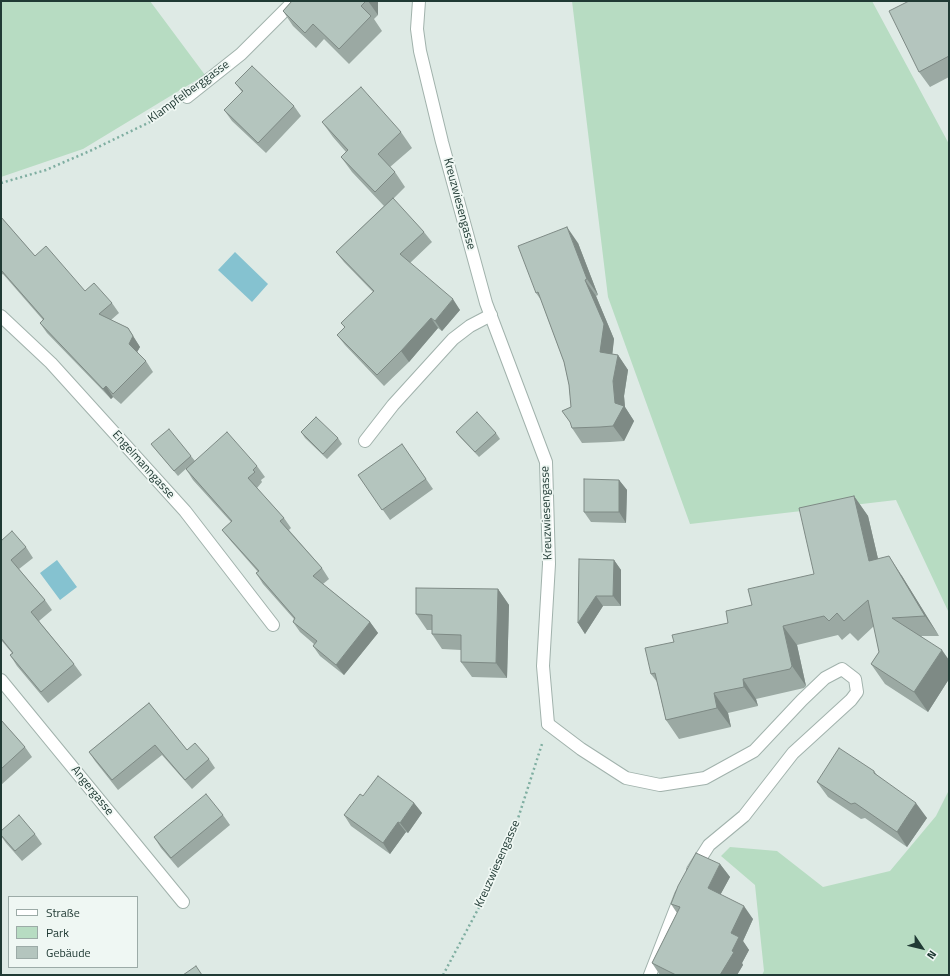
<!DOCTYPE html>
<meta charset="utf-8">
<style>
body{margin:0}
#map{position:relative;width:950px;height:976px;overflow:hidden;background:#deeae5;font-family:"Titillium Web",sans-serif}
canvas{display:block}
.frame{position:absolute;inset:0;border:2px solid #203a34;pointer-events:none}
.legend{position:absolute;left:8px;top:896px;width:130px;height:72px;box-sizing:border-box;background:#eff7f3;border:1px solid #9caba7;margin:0;padding:5px 7px;list-style:none;font-size:12px;color:#203a34}
.legend li{display:flex;align-items:center;gap:8px;height:20px}
.legend b{width:20px;border:1px solid #9caba7}
.north{position:absolute;left:902px;top:928px;width:40px;height:40px;-webkit-text-stroke:3px #eff7f3;paint-order:stroke;rotate:125deg;font-size:11px;font-weight:700;line-height:16px;text-align:center;color:#203a34}
.north::after{content:'';display:block;margin:auto;width:14px;height:18px;background:#203a34;clip-path:polygon(50% 0,100% 100%,50% 72%,0 100%)}
</style>
<div id="map">
<canvas width="950" height="976"></canvas>
<div class="frame"></div>
<ul class="legend">
<li><b style="height:5px;background:#fff"></b>Straße</li>
<li><b style="height:11px;background:#b7dcc2"></b>Park</li>
<li><b style="height:11px;background:#b4c5be"></b>Gebäude</li>
</ul>
<div class="north">N</div>
</div>
<script>
const ctx = document.querySelector('canvas').getContext('2d');
ctx.lineJoin = 'round';
function fill(path, color) {
  ctx.fillStyle = color;
  ctx.fill(path, 'evenodd');
}
function shape(rows) {
  const path = new Path2D();
  for (const r of rows) {
    path.moveTo(r[0], r[1]);
    for (let i = 2; i < r.length; i += 2) path.lineTo(r[i], r[i + 1]);
  }
  return path;
}
function strokePath(path, color, width, dash) {
  ctx.strokeStyle = color;
  ctx.lineWidth = width;
  ctx.lineCap = dash ? 'butt' : 'round';
  ctx.setLineDash(dash || []);
  ctx.stroke(path);
}
function write(font, color, halo, rows, align = 'center') {
  ctx.font = font + ' "Titillium Web",sans-serif';
  ctx.lineWidth = 3.5;
  ctx.setLineDash([]);
  ctx.textBaseline = 'middle';
  ctx.strokeStyle = halo;
  ctx.fillStyle = color;
  for (const [text, x, y, turn = 0] of rows) {
    ctx.save();
    ctx.translate(x, y);
    ctx.rotate((+turn || 0) * Math.PI / 180);
    ctx.textAlign = isNaN(turn) ? turn : align;
    if (halo) ctx.strokeText(text, 0, 0);
    ctx.fillText(text, 0, 0);
    ctx.restore();
  }
}
fill(shape([
 [1,1,150,1,205,75,83,149,1,177],
 [572,1,872,1,949,144,949,613,896,500,690,524,608,297],
 [949,790,949,975,762,975,764,971,755,885,721,856,730,847,777,851,823,887,890,871,936,816]
]), '#b7dcc2');
fill(shape([
 [235,252,268,284,252,302,218,270],
 [57,560,77,587,60,600,40,573]
]), '#85c2d0');
const lane = shape([
 [1,316,51,363,185,511,273,625],
 [365,441,393,405,453,339,470,326,491,315],
 [1,680,183,902],
 [548,724,581,749,626,778,660,785,705,778,754,751,802,700,825,678,842,669,855,679,857,692,851,700,793,753,744,816,709,845,693,870],
 [650,975,681,895]
]);
const street = shape([
 [419,1,417,29,420,51,442,142,486,303,546,462,549,564,543,666,548,724],
 [187,97,241,54,294,1]
]);
strokePath(lane, '#a1b2ac', 14);
strokePath(street, '#a1b2ac', 14);
strokePath(shape([
 [1,183,46,170,92,150,152,121,170,108],
 [443,975,484,898,513,834,542,744]
]), '#7faea1', 2.5, [2, 3]);
strokePath(lane, '#fff', 12);
strokePath(street, '#fff', 12);
fill(shape([
 [292,1,378,1,378,15,374,19,382,31,349,64,324,39,316,48,293,26,283,11],
 [949,1,949,77,930,87,919,72],
 [235,83,294,106,301,116,266,153,232,121,224,110,242,92],
 [322,122,401,132,412,148,390,167,395,172,405,187,393,199,424,232,432,242,410,263,460,310,442,331,438,328,409,362,384,386,345,345,337,335,345,328,341,323,373,292,344,262,336,252,384,206,352,172,341,157,346,152,333,137],
 [1,217,35,256,85,291,112,303,119,313,111,320,128,328,140,347,137,352,146,361,153,372,121,404,113,397,111,399,47,333,40,323,43,320,3,274,1,275],
 [578,243,598,295,596,296,614,339,612,354,618,355,628,370,624,396,625,407,634,421,624,441,610,442,582,443,572,428,571,423,562,411,571,407,569,385,564,362,541,300,536,293],
 [301,432,338,438,342,444,327,459,305,438],
 [456,432,496,433,500,439,479,457,460,437],
 [151,444,191,456,195,461,257,466,265,477,261,480,262,482,257,488,284,518,291,528,289,530,322,568,329,579,323,584,370,622,378,633,344,675,320,656,313,646,314,644,300,632,293,622,294,619,263,584,256,573,258,572,230,540,222,530,231,522,193,480,186,469,189,466,178,476],
 [402,444,433,489,390,520,358,475],
 [619,480,627,490,626,523,591,522,584,512],
 [854,496,868,516,878,559,902,576,939,636,921,636,949,660,949,679,928,712,885,684,871,664,879,652,874,626,858,641,850,633,842,640,838,635,797,645,806,686,804,688,756,699,758,706,728,713,731,727,679,739,666,720,657,682,651,674,674,642,728,623,752,605,814,574],
 [1,541,26,547,33,558,19,569,45,600,52,610,39,621,74,664,82,675,48,703,17,666,10,655,12,653,1,640],
 [614,560,621,570,621,606,603,606,585,634,578,623],
 [498,589,509,605,507,678,472,677,461,662,461,650,442,649,432,634,432,630,427,630,416,614],
 [149,703,187,750,209,759,215,768,192,789,162,755,118,790,95,761,89,752],
 [1,720,25,747,32,757,1,785],
 [874,771,877,775,927,818,907,847,865,818,861,819,828,797,817,782],
 [363,796,414,803,422,813,408,833,406,832,390,854,351,826,344,815],
 [223,815,230,825,178,868,161,848,154,837],
 [1,831,35,834,42,844,22,861,6,843,1,836],
 [720,864,730,877,720,895,753,919,743,941,749,950,742,963,743,965,737,975,660,975,652,963,677,913,671,904]
]), '#9ba9a3');
fill(shape([
 [368,1,378,1,378,15],
 [567,227,578,243,598,295,587,279],
 [585,280,596,296,614,339,611,367,600,352],
 [453,299,460,310,442,331,435,321],
 [431,318,438,328,409,362,401,351],
 [128,328,140,347,136,354,129,344],
 [618,355,628,370,624,396,625,407,634,421,624,441,613,426,615,403,613,381],
 [106,386,113,397,111,399,103,389],
 [619,480,627,490,626,523,619,512],
 [854,496,868,516,883,580,869,561],
 [889,556,902,576,939,636,925,616],
 [614,560,621,570,621,606,613,596],
 [498,589,509,605,507,678,496,663],
 [596,596,603,606,585,634,578,623],
 [370,622,378,633,344,675,336,665],
 [783,626,797,645,806,686,792,666],
 [942,650,949,660,949,679,928,712,914,692],
 [743,679,756,699,758,706,744,687],
 [714,693,728,713,731,727,717,708],
 [414,803,422,813,408,833,400,823],
 [916,803,927,818,907,847,897,832],
 [398,822,406,832,390,854,383,843],
 [720,864,730,877,717,901,708,888],
 [744,906,753,919,743,941,749,950,742,963,743,965,737,975,720,975,732,951,731,933]
]), '#7e8a85');
const building = shape([
 [292,1,366,1,361,6,371,16,339,49,313,24,305,33,283,11,292,1],
 [909,1,949,1,949,56,919,72,889,11,909,1],
 [252,66,294,106,258,143,224,110,243,91,235,83,252,66],
 [361,87,401,132,378,154,395,172,375,192,341,157,348,150,322,122,361,87],
 [393,198,424,232,400,254,453,299,435,321,431,318,401,351,377,375,337,335,345,327,341,323,374,291,336,252,393,198],
 [1,217,35,256,46,246,85,291,94,283,112,303,99,314,128,328,133,336,129,344,146,361,113,394,106,386,103,389,40,323,44,319,1,270,1,217],
 [567,227,587,279,585,280,604,324,600,352,618,355,613,381,615,403,624,406,613,426,600,427,572,428,570,422,562,411,571,407,569,385,564,362,538,292,536,293,518,246,567,227],
 [477,412,496,433,475,452,456,432,477,412],
 [316,417,338,438,323,454,301,432,316,417],
 [169,429,191,456,174,471,151,444,169,429],
 [227,432,257,466,253,470,255,472,248,478,284,518,280,521,322,568,313,576,370,622,336,665,313,646,317,641,293,622,295,618,256,573,259,571,222,530,232,521,186,469,227,432],
 [402,444,426,479,382,510,358,475,402,444],
 [584,479,619,480,619,512,584,512,584,479],
 [854,496,869,561,889,556,925,616,892,618,942,650,914,692,871,664,879,652,868,600,844,621,837,613,829,621,824,616,783,626,792,666,790,669,743,679,744,687,714,693,717,708,666,720,655,673,651,674,645,648,674,642,672,635,728,623,726,611,752,605,748,589,814,574,799,508,854,496],
 [12,531,26,547,11,560,45,600,31,612,74,664,41,692,10,655,13,653,1,638,1,541,12,531],
 [579,559,614,560,613,596,596,596,578,623,579,559],
 [416,588,498,589,496,663,461,662,461,635,432,634,432,615,416,614,416,588],
 [149,703,187,750,195,743,209,759,185,780,155,745,112,780,89,752,149,703],
 [1,720,25,747,1,769,1,720],
 [839,748,874,771,874,773,916,803,897,832,855,803,851,804,817,782,839,748],
 [378,776,414,803,400,823,398,822,383,843,344,815,360,794,363,796,378,776],
 [206,794,223,815,171,858,154,837,206,794],
 [19,815,35,834,15,851,1,835,1,831,19,815],
 [696,853,720,864,708,888,744,906,731,933,739,937,732,951,734,952,720,975,676,975,652,963,680,907,671,904,678,886,696,853],
 [196,966,202,975,183,975,196,966]
]);
fill(building, '#b4c5be');
strokePath(building, '#7e8a85', 1);
write('12px', '#203a34', '#eff7f3', [
 ["Klampfelberggasse",189,92,-36],
 ["Kreuzwiesengasse",459,204,75],
 ["Engelmanngasse",143,465,48],
 ["Kreuzwiesengasse",547,513,-92],
 ["Angergasse",92,791,51],
 ["Kreuzwiesengasse",498,864,-66]
]);
</script>
